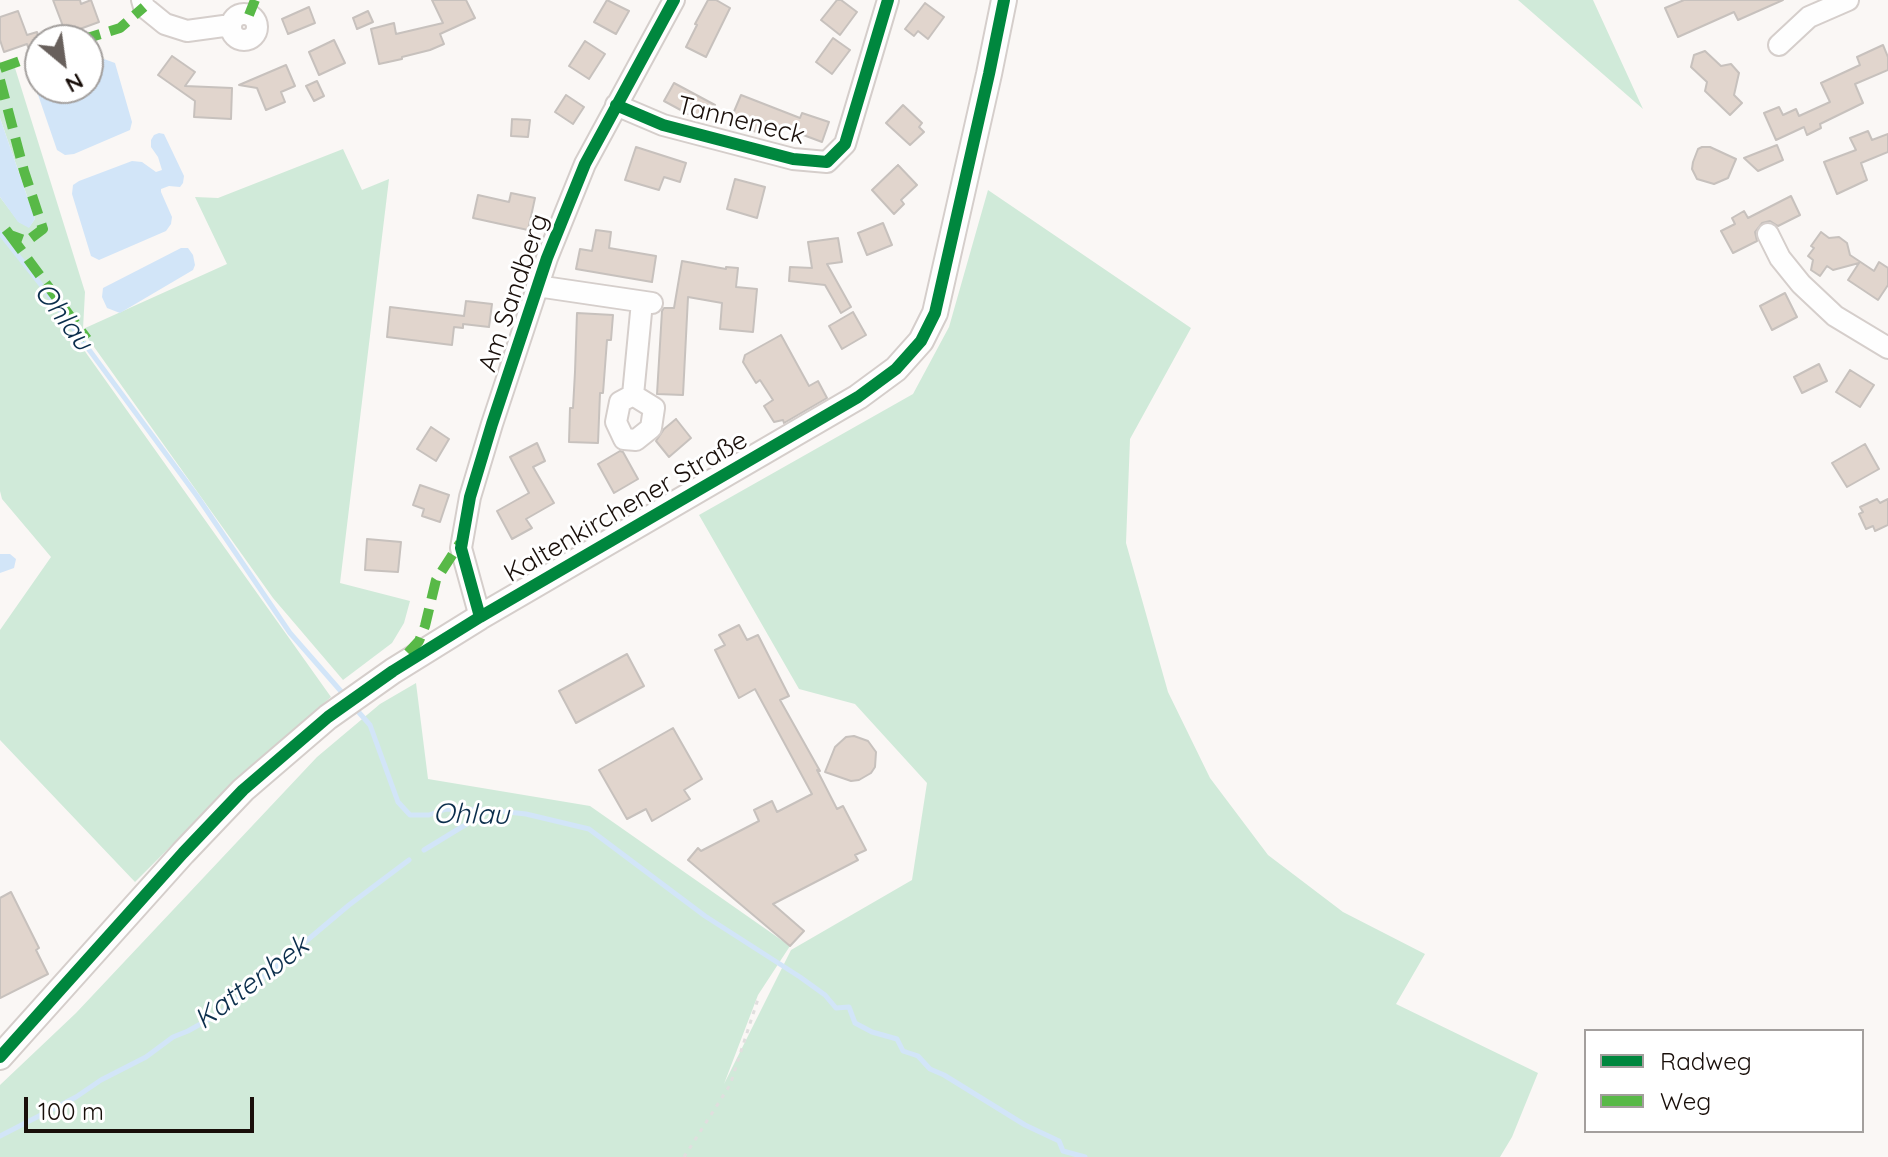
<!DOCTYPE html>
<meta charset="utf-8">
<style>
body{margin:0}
#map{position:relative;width:1888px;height:1157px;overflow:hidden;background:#faf7f5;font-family:Quicksand,sans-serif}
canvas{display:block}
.legend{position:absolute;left:1584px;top:1029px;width:280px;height:104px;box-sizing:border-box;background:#fff;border:2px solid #a39f9d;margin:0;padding:10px 14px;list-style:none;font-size:24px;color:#190f0a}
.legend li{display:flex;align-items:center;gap:16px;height:40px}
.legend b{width:40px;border:2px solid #a39f9d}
.north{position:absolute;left:24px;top:24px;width:80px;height:80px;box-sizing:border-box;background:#fff;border:2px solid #a39f9d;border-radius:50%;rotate:151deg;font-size:22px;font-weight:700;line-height:32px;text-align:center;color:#190f0a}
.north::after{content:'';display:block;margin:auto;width:28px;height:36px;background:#68605c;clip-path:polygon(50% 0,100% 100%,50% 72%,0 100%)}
.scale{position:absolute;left:24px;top:1097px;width:230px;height:36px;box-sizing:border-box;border:4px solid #190f0a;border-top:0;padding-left:10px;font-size:24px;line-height:28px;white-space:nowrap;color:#190f0a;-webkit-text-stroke:6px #fff;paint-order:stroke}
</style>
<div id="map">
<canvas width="1888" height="1157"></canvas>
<ul class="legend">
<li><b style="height:10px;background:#00873e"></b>Radweg</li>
<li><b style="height:10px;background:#58b947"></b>Weg</li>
</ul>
<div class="north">N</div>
<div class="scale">100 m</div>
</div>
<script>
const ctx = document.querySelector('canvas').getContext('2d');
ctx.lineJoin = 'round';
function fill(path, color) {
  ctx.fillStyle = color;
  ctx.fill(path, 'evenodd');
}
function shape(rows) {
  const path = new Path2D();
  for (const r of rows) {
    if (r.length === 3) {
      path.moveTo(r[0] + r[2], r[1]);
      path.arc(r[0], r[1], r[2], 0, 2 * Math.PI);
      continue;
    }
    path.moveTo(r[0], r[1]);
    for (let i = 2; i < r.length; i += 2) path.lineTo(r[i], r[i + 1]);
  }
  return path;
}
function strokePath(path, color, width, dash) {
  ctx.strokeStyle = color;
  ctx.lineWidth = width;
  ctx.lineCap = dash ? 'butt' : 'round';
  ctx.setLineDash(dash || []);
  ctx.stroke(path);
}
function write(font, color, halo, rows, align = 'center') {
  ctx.font = font + ' Quicksand,sans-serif';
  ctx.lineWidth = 6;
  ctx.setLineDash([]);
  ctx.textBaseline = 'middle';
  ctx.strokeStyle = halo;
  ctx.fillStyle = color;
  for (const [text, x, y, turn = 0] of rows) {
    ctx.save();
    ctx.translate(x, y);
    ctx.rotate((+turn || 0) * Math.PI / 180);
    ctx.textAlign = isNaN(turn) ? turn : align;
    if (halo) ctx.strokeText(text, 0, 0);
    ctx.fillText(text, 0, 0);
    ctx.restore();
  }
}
fill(shape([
 [1518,0,1593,0,1643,109],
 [0,61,2,65,15,68,85,292,83,329,227,264,195,197,218,198,343,149,362,190,389,179,340,583,410,601,404,623,392,643,343,680,273,598,82,330,74,336,331,697,245,772,135,882,0,740,0,630,51,557,2,499,0,491,0,197,19,222,29,227,35,219,0,118],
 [988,190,1191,328,1130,439,1126,543,1168,692,1210,778,1268,855,1343,912,1425,954,1396,1004,1538,1073,1512,1137,1500,1157,0,1157,0,1085,76,1013,317,757,380,704,416,683,428,779,590,806,790,946,758,995,724,1084,791,950,912,880,927,783,855,704,799,689,699,515,913,394,949,327]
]), '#d0ead9');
fill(shape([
 [104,59,115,63,132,122,130,130,74,154,65,155,57,150,35,86,36,80,40,76,40,88,88,88,88,63],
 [0,118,35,219,29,228,18,222,0,197],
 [159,133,164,134,184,176,183,183,180,187,169,186,161,189,161,192,172,217,171,224,166,231,99,260,91,256,72,194,73,185,79,181,132,161,142,162,156,172,162,170,158,157,151,147,151,140,154,135],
 [181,248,188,248,193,255,195,265,193,270,120,313,107,308,102,297,103,288],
 [0,554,10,554,16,559,14,568,0,573]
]), '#d2e5f8');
strokePath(shape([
 [0,233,42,286,197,496,290,633,346,697],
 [355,708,370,725,398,802,410,815,429,815,446,809,490,810,526,814,589,829,705,916,800,977,825,995,836,1008,849,1007,855,1023,872,1032,897,1039,903,1051,918,1056,930,1069,944,1075,1025,1125,1059,1141,1063,1151,1085,1157],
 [424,850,488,811],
 [0,1136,76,1097,101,1080,146,1057,173,1037,188,1031,222,1012,349,905,409,860]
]), '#d2e5f8', 5);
const building = shape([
 [53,0,80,0,81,4,91,0,99,22,66,34,53,0],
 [432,0,466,0,475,18,440,34,444,44,430,50,402,57,402,59,379,64,371,29,394,23,396,34,443,23,432,0],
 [607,0,629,11,616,34,594,22,607,0],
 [708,0,716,0,730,8,706,57,686,47,697,25,695,24,708,0],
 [837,0,841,0,857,12,840,35,821,20,837,0],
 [1684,0,1783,0,1738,20,1734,12,1678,37,1665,8,1684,0],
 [925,3,944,17,928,39,918,31,914,36,905,29,925,3],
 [309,7,315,23,288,34,282,19,309,7],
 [18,11,27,35,37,32,40,43,28,47,27,44,4,52,0,40,0,17,18,11],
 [368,11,373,22,357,29,353,18,368,11],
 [833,38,850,50,832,74,816,62,833,38],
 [334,40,345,63,319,75,309,52,334,40],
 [585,41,605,54,589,79,569,66,585,41],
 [1883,45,1888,57,1888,70,1855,84,1863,103,1820,124,1821,128,1807,135,1804,127,1776,140,1764,113,1779,107,1783,115,1796,109,1799,116,1830,102,1821,83,1860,65,1857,57,1883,45],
 [1705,51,1721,66,1731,64,1739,73,1734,95,1742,103,1730,115,1705,91,1707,82,1691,67,1694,55,1705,51],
 [172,56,195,72,185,86,232,88,231,119,194,117,195,101,158,75,172,56],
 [286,65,295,86,281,92,285,102,266,110,257,88,239,85,286,65],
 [317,81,324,96,314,101,306,86,317,81],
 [674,83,715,105,707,120,690,111,688,114,664,101,674,83],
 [566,95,584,107,573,124,555,112,566,95],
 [741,95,800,118,802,113,829,122,822,142,766,121,761,134,730,121,741,95],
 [903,105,922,123,919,127,924,132,910,145,886,123,903,105],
 [512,119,530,120,528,137,511,136,512,119],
 [1868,131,1872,140,1888,134,1888,152,1861,163,1867,180,1837,194,1824,162,1856,150,1850,138,1868,131],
 [1777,145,1783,160,1758,171,1744,158,1777,145],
 [636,147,686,163,680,182,664,177,659,190,625,180,636,147],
 [1702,147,1710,147,1736,159,1728,178,1714,184,1697,179,1692,169,1693,162,1698,149,1702,147],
 [898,165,917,185,901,200,904,204,894,214,872,190,898,165],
 [735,179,765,187,757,218,727,209,735,179],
 [511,193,535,198,528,230,473,218,478,195,509,202,511,193],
 [1791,196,1800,215,1778,226,1770,221,1762,223,1755,232,1757,241,1733,253,1721,231,1735,224,1732,218,1744,211,1748,218,1791,196],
 [883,223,892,245,867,255,858,233,883,223],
 [596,230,611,232,609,248,656,256,652,282,576,269,580,249,592,251,596,230],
 [1821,232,1829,238,1839,237,1847,243,1850,255,1874,271,1879,262,1888,268,1888,285,1878,300,1848,280,1859,263,1833,270,1827,266,1820,276,1811,270,1813,260,1808,256,1814,248,1811,246,1821,232],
 [838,238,842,262,827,264,851,307,841,313,825,285,789,281,790,267,812,268,808,242,838,238],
 [682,261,726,269,726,267,738,268,736,287,757,289,753,332,720,329,722,303,688,297,683,395,657,394,662,311,664,308,674,308,682,261],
 [1785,293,1797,317,1772,330,1760,306,1785,293],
 [466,301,492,304,489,327,463,324,463,328,454,327,452,345,387,337,390,307,464,316,466,301],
 [853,312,866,335,842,349,829,326,853,312],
 [577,313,613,315,611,340,607,340,603,393,600,393,598,443,569,442,570,408,573,408,575,372,577,313],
 [781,335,809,386,818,381,827,398,784,423,783,420,774,422,764,406,773,400,760,380,756,383,743,362,745,355,781,335],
 [1819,364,1827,381,1802,393,1794,377,1819,364],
 [1850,370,1874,385,1860,407,1836,392,1850,370],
 [676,419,691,438,669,457,656,441,664,429,676,419],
 [431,427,449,439,436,461,417,449,431,427],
 [537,443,545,461,533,467,554,503,526,519,532,528,512,539,497,511,529,493,510,457,537,443],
 [1865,444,1879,469,1847,487,1832,463,1865,444],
 [620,451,623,452,638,479,614,493,598,464,620,451],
 [420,485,449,495,440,522,422,516,424,509,413,505,420,485],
 [1877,499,1880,503,1888,499,1888,525,1875,531,1873,526,1866,529,1859,514,1863,512,1860,507,1877,499],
 [367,539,401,542,398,572,365,570,367,539],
 [739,625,747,640,758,635,789,696,780,700,820,771,817,770,837,809,843,806,866,850,855,855,858,860,773,904,804,931,790,946,688,860,698,848,701,851,759,821,754,810,772,801,777,812,812,794,755,689,739,698,715,650,725,645,719,635,739,625],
 [627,654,644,686,576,723,559,691,627,654],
 [673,728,702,779,684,790,690,799,652,821,646,809,627,819,599,770,673,728],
 [854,736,868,741,876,752,875,767,871,773,859,780,851,781,825,772,835,747,846,737,854,736],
 [11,892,39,948,36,950,48,974,0,998,0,898,11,892]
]);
fill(building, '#e1d5cd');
strokePath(building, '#c7c1bd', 2);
const minor = shape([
 [142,0,144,7,165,24,187,31,231,25],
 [244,27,13],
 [1779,45,1809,17,1848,0],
 [616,105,663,125,793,159,827,162,845,144,888,0],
 [1768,234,1780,258,1801,284,1835,316,1888,348],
 [537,286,652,303],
 [633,395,654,408,651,428,636,440,624,439,616,422,620,402,633,395,642,302],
 [480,617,461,548,470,497,492,424,547,258,585,164,674,0]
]);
const major = shape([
 [0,1057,183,853,243,790,328,717,393,671,480,617,858,397,896,369,921,341,935,313,989,74,1004,0]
]);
strokePath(minor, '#d5cecb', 24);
strokePath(major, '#d5cecb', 28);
strokePath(shape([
 [684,1157,730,1085,759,996]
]), '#e0dfde', 3, [4, 6]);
strokePath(minor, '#fefefe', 20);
strokePath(major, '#fefefe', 24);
strokePath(shape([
 [249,15,255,0],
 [81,40,120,28,144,7],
 [0,68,40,54],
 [0,80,24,171,43,229,27,241,10,235,0,222],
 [10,235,87,339],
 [408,653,419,641,425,626,436,580,460,543]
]), '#58b947', 10, [20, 10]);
strokePath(shape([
 [616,105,663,125,793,159,827,162,845,144,888,0],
 [480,617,461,548,470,497,492,424,547,258,585,164,674,0],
 [0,1057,183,853,243,790,328,717,393,671,480,617,858,397,896,369,921,341,935,313,989,74,1004,0]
]), '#00873e', 12);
write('26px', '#190f0a', '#fff', [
 ["Tanneneck",741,121,14],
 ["Am Sandberg",514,293,-71],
 ["Kaltenkirchener Straße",626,507,-30]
]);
write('italic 28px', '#0b2e4c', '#fff', [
 ["Ohlau",63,317,53],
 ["Ohlau",471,815,1],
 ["Kattenbek",252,983,-37]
]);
</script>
